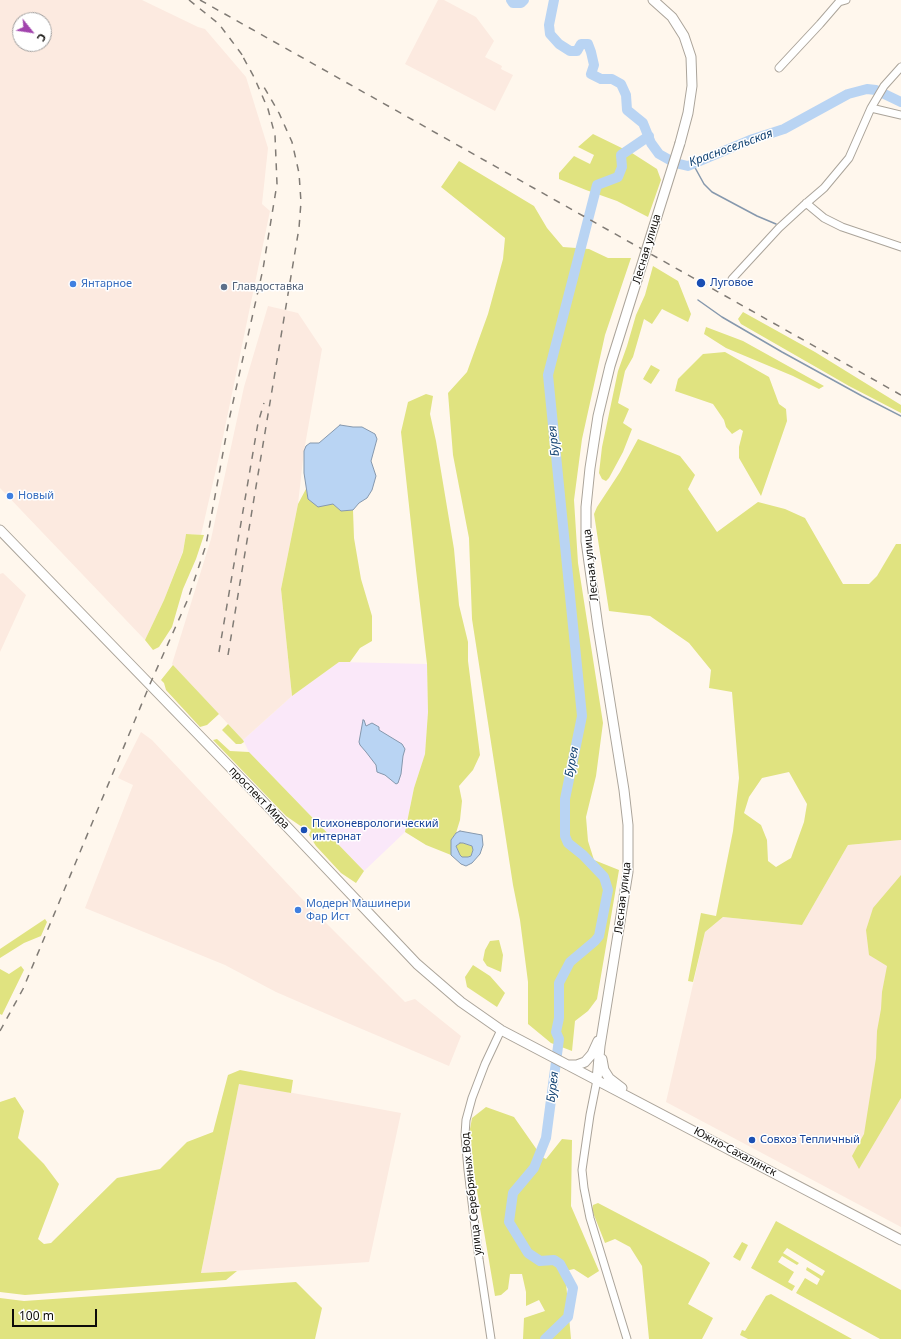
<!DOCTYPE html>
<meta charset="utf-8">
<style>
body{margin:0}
#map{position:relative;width:901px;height:1339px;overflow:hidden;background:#fff7ed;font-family:"Noto Sans",sans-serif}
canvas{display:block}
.north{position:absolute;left:12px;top:12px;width:40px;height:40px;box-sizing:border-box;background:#fff;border:1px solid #9f9e9d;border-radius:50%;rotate:120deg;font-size:11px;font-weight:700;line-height:16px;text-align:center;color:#0e0c09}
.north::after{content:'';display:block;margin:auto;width:14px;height:18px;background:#a143ad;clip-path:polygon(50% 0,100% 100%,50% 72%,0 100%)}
.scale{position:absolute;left:12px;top:1309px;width:85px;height:18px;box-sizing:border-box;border:2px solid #0e0c09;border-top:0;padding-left:5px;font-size:12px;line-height:14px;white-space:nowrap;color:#0e0c09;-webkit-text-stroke:3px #fff;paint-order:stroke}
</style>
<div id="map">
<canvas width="901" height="1339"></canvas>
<div class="north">С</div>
<div class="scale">100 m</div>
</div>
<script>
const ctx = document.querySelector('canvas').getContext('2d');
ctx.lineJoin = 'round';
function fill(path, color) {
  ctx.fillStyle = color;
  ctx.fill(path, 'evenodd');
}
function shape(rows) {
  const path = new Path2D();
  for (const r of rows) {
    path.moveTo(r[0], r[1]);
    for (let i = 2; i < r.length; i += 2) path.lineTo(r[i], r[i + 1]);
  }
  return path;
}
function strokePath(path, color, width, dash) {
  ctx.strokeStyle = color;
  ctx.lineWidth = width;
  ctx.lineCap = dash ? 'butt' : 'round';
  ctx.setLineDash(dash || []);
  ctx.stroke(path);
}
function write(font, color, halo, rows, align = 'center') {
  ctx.font = font + ' "Noto Sans",sans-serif';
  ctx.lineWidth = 3;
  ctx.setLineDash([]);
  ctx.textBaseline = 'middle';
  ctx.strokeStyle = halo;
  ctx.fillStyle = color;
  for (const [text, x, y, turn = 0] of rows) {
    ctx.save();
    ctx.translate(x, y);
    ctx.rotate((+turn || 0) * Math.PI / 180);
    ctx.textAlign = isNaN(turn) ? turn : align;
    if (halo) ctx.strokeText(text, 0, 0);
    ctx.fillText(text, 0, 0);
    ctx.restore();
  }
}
fill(shape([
 [339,662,427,664,428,712,425,754,414,788,405,832,364,871,249,752,243,740,292,696]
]), '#fae8f9');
fill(shape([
 [0,0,142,0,198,27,205,29,246,77,268,148,262,204,270,211,219,456,201,535,186,534,183,551,164,600,145,640,0,488],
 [20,20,44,20,44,44,20,44],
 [438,0,444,0,476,17,494,41,485,57,502,66,501,69,513,75,495,111,405,64],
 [268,306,298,313,322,349,304,451,298,504,281,589,292,696,243,740,172,664,211,539,244,387],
 [3,573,26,595,0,652,0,574],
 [141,732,152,740,300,897,405,1002,415,999,461,1036,449,1066,343,1021,276,992,225,965,85,908,133,785,118,778],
 [901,840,901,1227,666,1102,705,932,723,917,802,925,848,845],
 [239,1083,401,1113,369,1262,201,1273]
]), '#fceae0');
fill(shape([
 [593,134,632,153,657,169,661,180,648,217,617,201,586,190,559,179,559,173,574,156,590,164,594,155,578,147],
 [459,161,534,206,547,228,563,247,589,249,608,258,631,258,605,335,582,439,574,500,578,563,603,723,596,776,586,817,588,841,594,860,619,870,597,999,588,1011,575,1021,572,1051,551,1043,528,1024,528,982,520,920,513,885,472,619,469,538,453,455,448,393,467,372,488,314,503,259,505,238,441,187],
 [653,266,678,281,691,314,688,322,662,309,652,324,644,319,633,357,625,371,618,403,629,409,623,423,632,429,623,452,609,478,606,481,602,479,599,473,602,447,618,371,627,346,636,315,645,295],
 [743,312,815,352,901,405,901,413,849,386,741,324,738,319],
 [706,327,743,341,824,386,819,389,793,376,726,348,704,334],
 [725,352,769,377,779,404,786,409,787,421,761,496,739,458,739,447,743,431,740,429,732,434,726,427,724,420,713,404,675,391,678,379,703,354],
 [651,365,660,370,651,384,643,379],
 [426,394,433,396,430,414,436,441,454,549,459,605,468,642,468,661,480,755,473,770,459,786,462,801,460,820,456,833,451,840,451,855,426,845,405,832,414,788,425,754,428,712,427,664,416,570,401,432,408,402],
 [638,439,680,456,695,475,688,489,717,532,758,502,785,509,805,518,843,584,869,584,877,576,896,544,901,544,901,840,848,845,802,925,723,917,705,932,693,982,688,981,701,913,716,916,733,831,739,778,732,692,709,688,711,670,689,643,650,616,609,611,594,514,597,507,620,472],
 [789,772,807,804,804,822,791,858,776,867,768,861,767,840,761,825,744,813,749,797,762,778],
 [306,489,308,499,333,504,341,511,353,510,354,538,361,579,372,616,372,641,360,648,350,662,339,662,292,696,281,589,298,504],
 [186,534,204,535,196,559,183,589,172,627,159,647,153,650,145,640,164,600,183,552],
 [173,665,219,714,207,725,200,727,166,690,164,683,161,680],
 [228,724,243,740,244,742,241,744,236,744,222,730],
 [217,739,230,751,249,752,364,871,356,883,341,873,316,846,309,835,311,830,305,826,302,827,286,816,213,740],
 [460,843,463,843,472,846,473,850,471,856,468,857,462,857,460,855,456,846],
 [901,875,901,1098,859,1169,852,1156,864,1134,876,1058,877,1031,881,1009,882,992,887,966,869,955,866,930,873,908],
 [45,919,47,922,41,936,24,943,0,958,0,949],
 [499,940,503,955,501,972,487,966,483,960,485,950,490,941],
 [473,965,490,976,505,993,497,1007,467,987,465,977],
 [21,966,24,970,2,1015,0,1014,0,969,9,974],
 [240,1070,293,1080,291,1093,239,1084,201,1273,237,1271,226,1280,25,1295,0,1292,0,1102,15,1097,24,1111,18,1138,44,1164,59,1184,38,1239,44,1244,51,1243,117,1178,160,1169,187,1142,213,1132,228,1075],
 [486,1107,514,1117,542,1157,546,1159,562,1139,572,1140,571,1206,599,1271,588,1278,574,1269,565,1271,571,1339,523,1339,524,1318,545,1311,539,1300,526,1306,526,1292,522,1274,510,1274,508,1289,501,1295,495,1296,474,1173,470,1129,472,1118],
 [598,1203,705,1259,710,1263,688,1304,713,1318,702,1339,649,1339,642,1266,630,1247,615,1239,605,1243,592,1210,593,1205],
 [776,1221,901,1290,901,1339,880,1339,796,1293,805,1278,817,1285,820,1279,806,1270,807,1267,822,1276,825,1271,787,1248,783,1253,799,1263,797,1265,782,1256,778,1262,794,1272,788,1282,795,1286,792,1291,751,1268],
 [742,1242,748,1245,740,1261,733,1257],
 [296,1282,322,1308,315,1339,0,1339,0,1298,24,1301],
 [771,1294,778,1298,852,1339,748,1339,740,1335,742,1330,745,1331,766,1296]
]), '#e0e380');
const water = shape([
 [340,425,353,427,362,427,375,434,377,439,371,461,376,476,372,490,367,498,359,503,353,510,341,511,333,504,318,507,308,499,304,473,304,451,306,446,310,443,319,443,340,425],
 [363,720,364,720,366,726,372,723,379,727,379,730,402,744,405,749,403,756,401,774,398,783,396,784,385,775,377,772,376,765,366,752,360,745,359,742,363,720],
 [460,831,482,835,483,845,480,854,472,863,466,866,461,864,451,855,451,840,456,833,460,831],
 [460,843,463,843,472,846,473,850,471,856,468,857,462,857,460,855,456,846,460,843]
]);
fill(water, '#b9d4f3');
strokePath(water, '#8698ad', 1);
strokePath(shape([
 [693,164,704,184,712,192,757,216,776,224],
 [698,300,722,317,782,352,862,396,901,416]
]), '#8698ad', 1.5);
strokePath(shape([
 [511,0,513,3,521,3,524,0],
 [554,0,549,25,550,34,559,44,570,51,577,51,581,44,588,44,591,52,594,65,591,74,601,79,612,79,621,84,626,95,627,110,643,123,651,143,659,154,675,163,688,166,750,140,784,129,848,94,867,89,876,90,901,102],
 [545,1339,568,1317,573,1288,560,1264,554,1260,540,1261,528,1253,509,1222,513,1193,534,1168,546,1138,559,1039,556,1032,559,1018,559,983,570,962,595,941,599,936,608,890,604,877,583,855,568,843,565,836,565,799,582,716,548,375,597,185,618,177,622,167,621,155,649,136]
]), '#b9d4f3', 10);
const minor = shape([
 [779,68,820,24,839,2,846,0],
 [871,108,901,115],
 [806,203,824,218,842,227,901,247],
 [732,279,779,228,803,206,824,188,849,158,871,108,884,86,901,67],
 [597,1080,590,1115,582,1170,584,1188,590,1218,627,1339],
 [491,1339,479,1259,468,1170,465,1135,466,1120,472,1098,485,1064,501,1030]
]);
const major = shape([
 [653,0,672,17,684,36,691,57,692,86,688,113,680,143],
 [0,530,256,794,417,964,461,1002,501,1030,901,1240],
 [602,1059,604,1070,609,1078,622,1088],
 [568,1065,577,1065,585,1062,592,1054,598,1041],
 [597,1080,600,1046,628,872,628,825,624,790,598,627,586,541,586,507,590,468,598,416,610,366,637,280]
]);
strokePath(minor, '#aba49a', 9);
strokePath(major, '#aba49a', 11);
strokePath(minor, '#fff', 7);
strokePath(major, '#fff', 9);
strokePath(shape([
 [189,0,219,24,246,60],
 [200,0,901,395],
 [219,652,258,423,264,403],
 [228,655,299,228,301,202,299,173,292,142,279,113,264,87],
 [0,1031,23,989,150,684,188,599,206,545,229,420,263,269,277,184,275,135,268,109,254,77,243,57]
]), '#807b75', 1.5, [7, 7]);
const majorBridge = shape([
 [637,280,680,143]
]);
strokePath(majorBridge, '#aba49a', 11, []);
strokePath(majorBridge, '#fff', 9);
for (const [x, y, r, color] of [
 [701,283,5,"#1a4fb4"],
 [73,284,4,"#3f7fe0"],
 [224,287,4,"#5c6f8a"],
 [10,496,4,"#3f7fe0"],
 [304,830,4,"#1a4fb4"],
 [298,910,4,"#3f7fe0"],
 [752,1140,4,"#1a4fb4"]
]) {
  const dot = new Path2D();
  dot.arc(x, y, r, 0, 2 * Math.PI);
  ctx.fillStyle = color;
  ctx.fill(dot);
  strokePath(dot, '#fff', 1.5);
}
write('11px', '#0e0c09', '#fff', [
 ["Лесная улица",647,249,-73],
 ["Лесная улица",591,565,-96],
 ["проспект Мира",259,798,46],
 ["Лесная улица",623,898,-83],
 ["Южно-Сахалинск",735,1152,28],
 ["улица Серебряных Вод",472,1194,-96]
]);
write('11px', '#164399', '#fff', [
 ["Луговое",710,283],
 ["Психоневрологический",312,824],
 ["интернат",312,837],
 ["Совхоз Тепличный",760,1140]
], 'left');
write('11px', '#366cbe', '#fff', [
 ["Янтарное",81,284],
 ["Новый",18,496],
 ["Модерн Машинери",306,904],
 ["Фар Ист",306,917]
], 'left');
write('11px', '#4e5e75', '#fff', [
 ["Главдоставка",232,287]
], 'left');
write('italic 12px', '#134373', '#fff', [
 ["Красносельская",731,148,-20],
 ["Бурея",554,441,-96],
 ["Бурея",572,762,-79],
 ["Бурея",553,1087,-83]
]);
</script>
